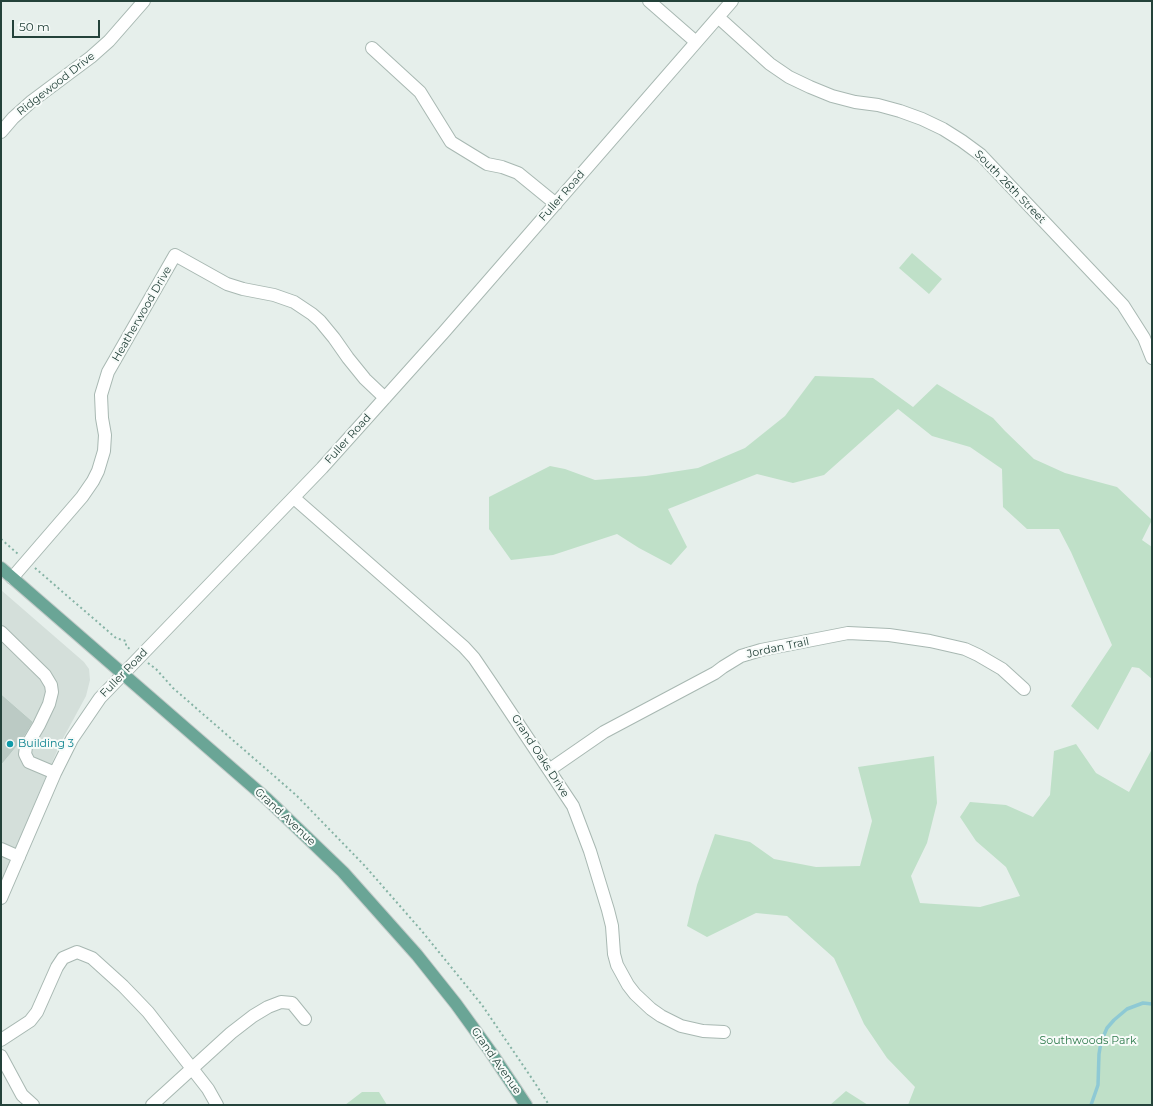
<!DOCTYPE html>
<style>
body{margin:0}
#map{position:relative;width:1153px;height:1106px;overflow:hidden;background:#e6efeb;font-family:Montserrat,sans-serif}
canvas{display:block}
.frame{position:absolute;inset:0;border:2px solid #24423a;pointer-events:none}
.scale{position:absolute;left:12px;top:20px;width:88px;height:18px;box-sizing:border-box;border:2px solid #24423a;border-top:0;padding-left:5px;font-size:12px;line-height:14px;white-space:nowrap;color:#24423a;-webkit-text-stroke:3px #f7fbf9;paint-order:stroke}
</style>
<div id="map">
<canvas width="1153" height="1106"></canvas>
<div class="frame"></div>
<div class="scale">50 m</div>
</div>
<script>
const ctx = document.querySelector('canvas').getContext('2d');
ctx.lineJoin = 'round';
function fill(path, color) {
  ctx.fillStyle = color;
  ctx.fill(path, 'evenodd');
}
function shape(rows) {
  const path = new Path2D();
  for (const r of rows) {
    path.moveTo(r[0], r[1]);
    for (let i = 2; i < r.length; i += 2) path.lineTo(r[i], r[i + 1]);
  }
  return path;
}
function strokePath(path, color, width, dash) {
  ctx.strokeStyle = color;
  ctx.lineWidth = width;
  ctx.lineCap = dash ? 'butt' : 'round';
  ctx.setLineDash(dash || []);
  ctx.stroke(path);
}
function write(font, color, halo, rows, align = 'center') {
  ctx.font = font + ' Montserrat,sans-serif';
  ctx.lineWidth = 4;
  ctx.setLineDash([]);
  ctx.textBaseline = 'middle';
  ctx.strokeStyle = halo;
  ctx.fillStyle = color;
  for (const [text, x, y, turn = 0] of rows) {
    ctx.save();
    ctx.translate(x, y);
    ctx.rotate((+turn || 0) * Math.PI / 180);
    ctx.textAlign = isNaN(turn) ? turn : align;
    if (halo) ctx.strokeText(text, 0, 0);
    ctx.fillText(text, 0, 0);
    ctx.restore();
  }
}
fill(shape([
 [1,590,84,662,89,669,90,680,86,696,60,744,1,882]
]), '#d4dfda');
fill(shape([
 [912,253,942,279,929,294,899,268],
 [815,376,873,378,913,407,937,384,993,418,1005,431,1034,459,1065,473,1117,487,1152,520,1142,540,1152,547,1152,679,1139,668,1132,667,1098,730,1071,706,1112,645,1071,552,1059,529,1027,529,1003,507,1002,469,970,447,932,436,898,409,824,475,793,483,757,474,668,509,687,547,671,565,639,548,617,534,553,555,511,560,489,529,489,497,550,466,565,469,595,480,646,476,698,468,745,448,785,416],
 [1076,744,1096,773,1129,792,1152,749,1152,1105,908,1105,915,1087,887,1058,864,1024,834,958,787,916,756,913,707,937,687,926,697,885,715,834,750,842,774,859,816,867,860,866,872,821,858,767,934,756,937,803,927,843,911,876,920,903,980,907,1020,896,1006,867,976,841,960,817,970,802,1006,805,1033,817,1050,795,1054,751],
 [846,1091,868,1105,830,1105],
 [362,1092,379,1092,387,1105,345,1105]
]), '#bfe0c8');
strokePath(shape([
 [1091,1105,1098,1085,1099,1054,1101,1042,1107,1028,1114,1020,1127,1009,1143,1003,1152,1004]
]), '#8ec9d4', 3.5);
const building = shape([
 [1,695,32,722,21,740,1,764,1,695]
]);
fill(building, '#bbcac4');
strokePath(building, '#b8c9c2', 1);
const minor = shape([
 [649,1,696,42],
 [718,17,770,64,789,77,810,87,832,96,855,102,878,105,900,111,922,119,943,129,962,141,981,155,1123,305,1144,338,1152,358],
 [372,48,420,92,451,142,487,164,502,167,518,173,556,204],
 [1,132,13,118,32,101,91,57,109,41,144,1],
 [294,498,464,647,474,658,491,683,573,806,590,851,608,910,612,926,614,954,617,965,628,985,635,994,651,1009,661,1016,681,1026,703,1031,724,1032],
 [12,578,82,497,93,481,98,471,104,451,105,435,102,418,101,395,108,372,175,255,227,284,243,289,274,295,294,302,312,314,320,321,334,338,348,358,365,379,385,398],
 [1,632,45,675,51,685,52,692,49,704,39,725,26,747,25,754,29,762,55,773],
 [549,770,604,732,715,673,723,667,741,656,761,650,848,633,889,635,930,641,965,649,978,655,1002,669,1024,689],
 [1,849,19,857],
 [1,898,55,773,72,739,100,698,322,468,444,332,732,1],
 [1,1040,30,1021,37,1012,57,967,63,958,77,952,92,958,123,986,148,1012,208,1089,217,1105],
 [1,1056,22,1095,33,1105],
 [152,1105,231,1033,253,1016,268,1007,281,1002,292,1003,305,1019]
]);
const major = shape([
 [1,568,267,799,343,872,417,955,456,1004,490,1051,526,1105]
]);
strokePath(minor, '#a8b8b2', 14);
strokePath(major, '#c2cac8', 14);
strokePath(shape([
 [1,539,18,554],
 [35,568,116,638,126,641,126,646,131,650],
 [148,663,156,669,173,688,296,795,364,865,421,930,482,1005,535,1083,549,1105]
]), '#86b3a5', 2, [2, 3]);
strokePath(minor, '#fff', 12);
strokePath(major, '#6aa596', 12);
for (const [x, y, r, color] of [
 [10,744,4,"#0f9aa8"]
]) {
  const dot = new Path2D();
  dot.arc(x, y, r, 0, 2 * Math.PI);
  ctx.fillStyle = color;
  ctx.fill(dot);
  strokePath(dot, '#f7fbf9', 1.5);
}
write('11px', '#24423a', '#f7fbf9', [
 ["Ridgewood Drive",56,84,-38],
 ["South 26th Street",1010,187,46],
 ["Fuller Road",562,196,-49],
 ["Heatherwood Drive",142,314,-60],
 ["Fuller Road",348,439,-48],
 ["Jordan Trail",778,648,-12],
 ["Fuller Road",124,673,-46],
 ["Grand Oaks Drive",540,756,57],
 ["Grand Avenue",285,817,43],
 ["Grand Avenue",496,1061,55]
]);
write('11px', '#0d838f', '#f7fbf9', [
 ["Building 3",18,744]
], 'left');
write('11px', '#2d7a4b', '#f7fbf9', [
 ["Southwoods Park",1088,1041]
]);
</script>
